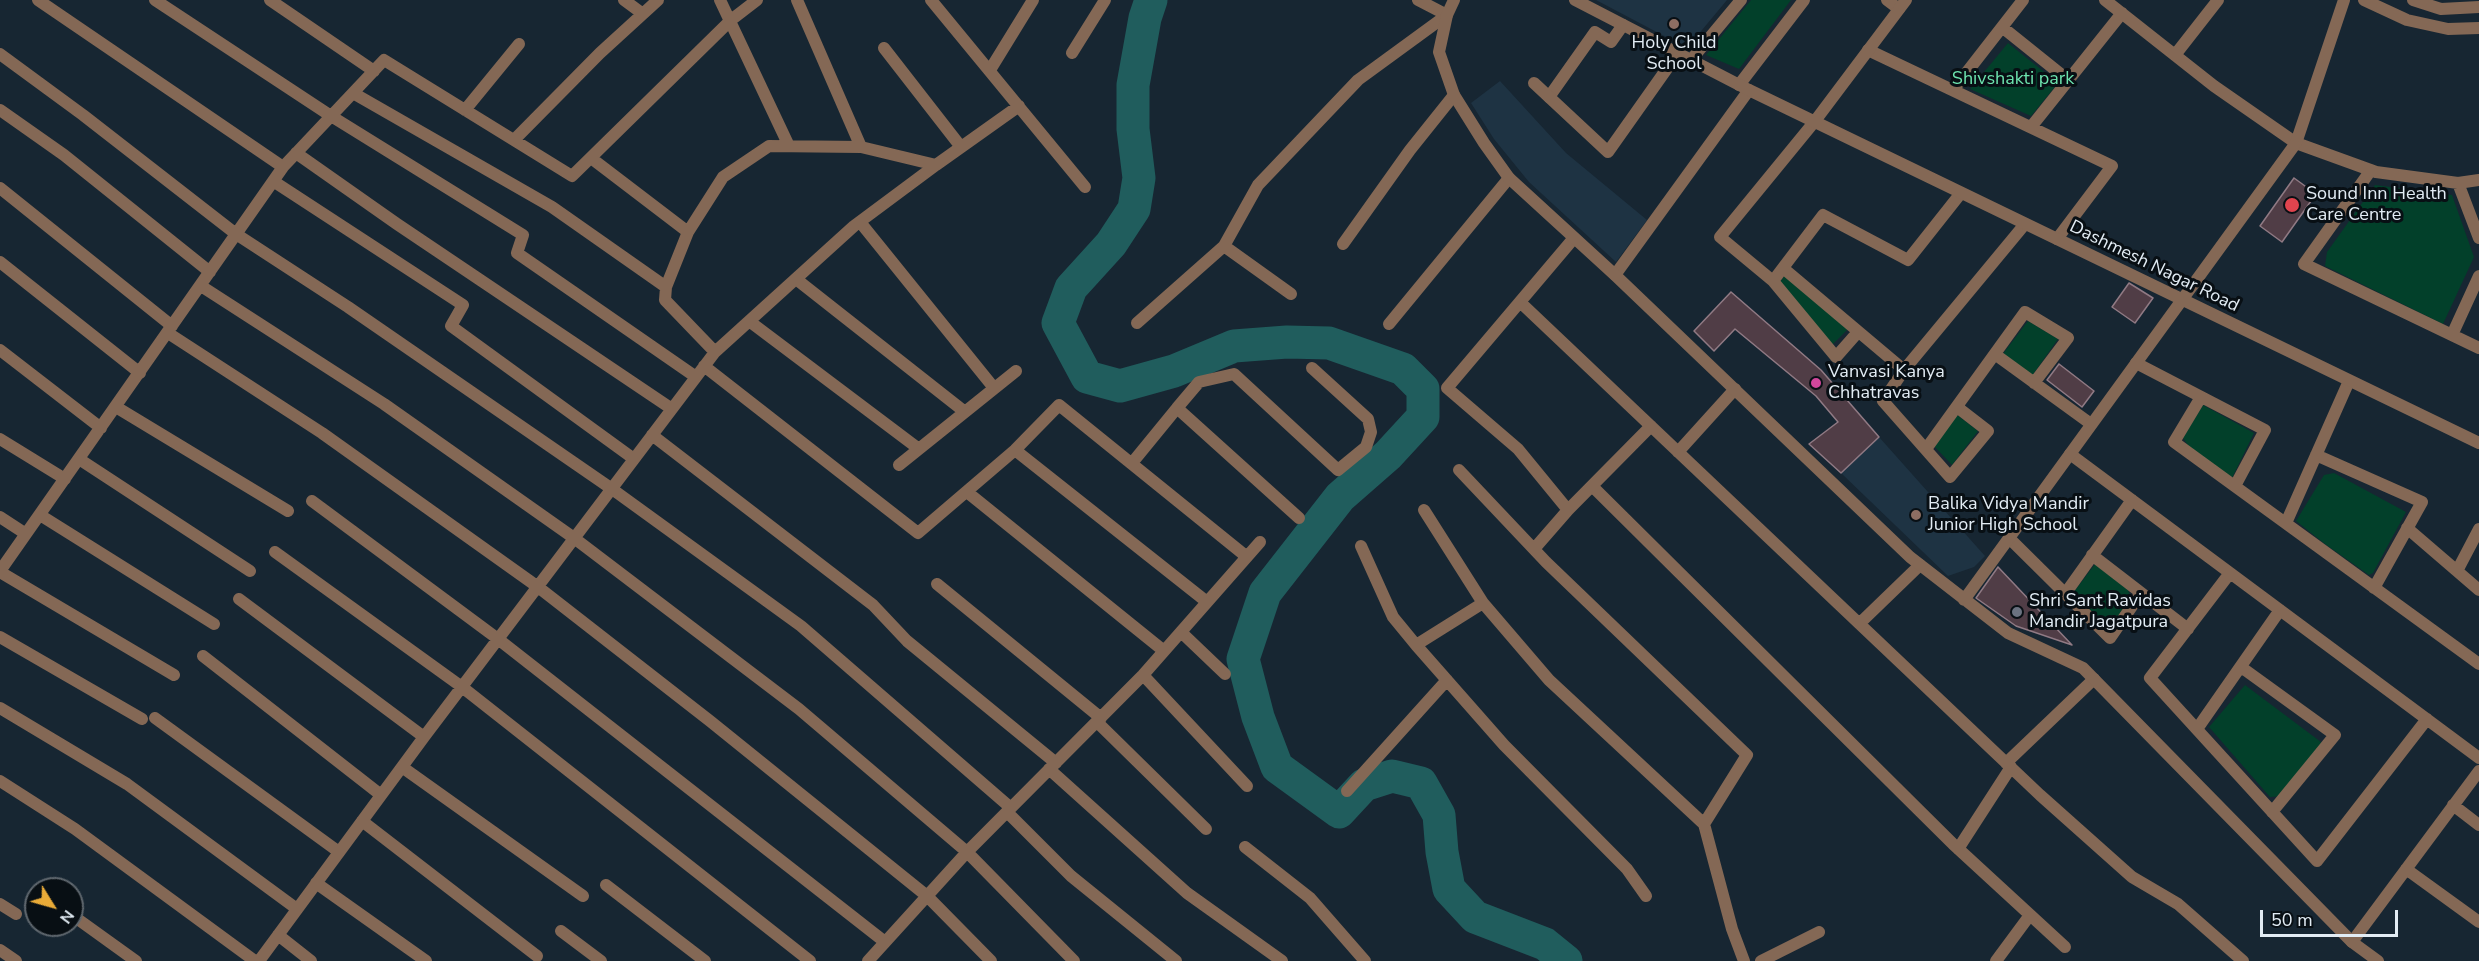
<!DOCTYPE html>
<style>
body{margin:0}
#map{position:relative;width:2479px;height:961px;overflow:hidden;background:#172632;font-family:"Nunito Sans",sans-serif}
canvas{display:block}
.north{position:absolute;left:24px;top:877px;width:60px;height:60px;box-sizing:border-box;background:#080f14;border:2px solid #5f676e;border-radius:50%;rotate:127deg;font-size:16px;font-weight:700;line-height:24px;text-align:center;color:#e2ecf4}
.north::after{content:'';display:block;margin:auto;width:21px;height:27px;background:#e9ab38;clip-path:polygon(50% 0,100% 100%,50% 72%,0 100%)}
.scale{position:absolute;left:2260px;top:910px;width:138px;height:27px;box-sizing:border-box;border:3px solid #e2ecf4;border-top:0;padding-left:8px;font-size:18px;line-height:21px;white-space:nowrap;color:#e2ecf4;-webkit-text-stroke:4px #080f14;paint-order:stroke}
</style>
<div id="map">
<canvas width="2479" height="961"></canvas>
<div class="north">N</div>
<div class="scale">50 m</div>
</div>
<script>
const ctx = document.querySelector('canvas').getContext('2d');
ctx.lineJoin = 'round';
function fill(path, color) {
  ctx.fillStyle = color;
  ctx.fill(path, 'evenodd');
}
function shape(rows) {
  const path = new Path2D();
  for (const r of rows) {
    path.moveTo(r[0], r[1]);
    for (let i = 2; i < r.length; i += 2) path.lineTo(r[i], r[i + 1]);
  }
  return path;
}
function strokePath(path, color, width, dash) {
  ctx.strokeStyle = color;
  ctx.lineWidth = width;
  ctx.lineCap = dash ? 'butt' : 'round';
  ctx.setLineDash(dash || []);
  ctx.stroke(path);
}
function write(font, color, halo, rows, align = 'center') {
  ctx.font = font + ' "Nunito Sans",sans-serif';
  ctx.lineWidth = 6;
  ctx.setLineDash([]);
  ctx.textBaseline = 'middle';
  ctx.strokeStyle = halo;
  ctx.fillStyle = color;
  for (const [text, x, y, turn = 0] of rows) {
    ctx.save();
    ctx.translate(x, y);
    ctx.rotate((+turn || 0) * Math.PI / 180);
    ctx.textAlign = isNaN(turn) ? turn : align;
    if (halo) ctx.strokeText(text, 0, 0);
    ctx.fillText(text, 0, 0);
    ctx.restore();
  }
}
fill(shape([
 [1596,0,1727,0,1687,48],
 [1500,81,1566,153,1647,220,1616,262,1529,182,1494,139,1471,103],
 [1879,437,1985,556,1974,567,1948,576,1841,473]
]), '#1e3343');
fill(shape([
 [1751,0,1791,0,1739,69,1706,55],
 [2008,43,2058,83,2031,116,1970,89],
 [2375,185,2452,195,2474,257,2443,324,2325,266,2327,252],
 [1785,275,1848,329,1831,346,1780,282],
 [2028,321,2058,339,2032,376,2002,355],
 [2203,405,2254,433,2232,478,2190,448,2183,438],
 [1956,414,1978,431,1952,465,1933,445],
 [2334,473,2406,512,2373,573,2369,575,2325,544,2296,521,2324,475],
 [2095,564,2128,590,2131,598,2110,627,2106,626,2073,593],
 [2245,685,2321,742,2320,750,2284,796,2270,797,2209,727]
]), '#02402a');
strokePath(shape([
 [1151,0,1145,18,1133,85,1133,129,1139,178,1134,209,1111,244,1071,288,1058,323,1087,377,1120,386,1174,371,1234,346,1287,342,1329,343,1403,369,1423,389,1423,417,1388,455,1340,497,1265,593,1243,659,1258,717,1277,767,1339,812,1364,785,1392,776,1421,783,1439,815,1442,852,1449,889,1475,917,1545,944,1566,961]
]), '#205d5d', 33);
const building = shape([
 [2294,178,2316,194,2282,242,2260,226,2294,178],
 [2129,283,2153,298,2135,323,2112,307,2129,283],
 [1731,292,1821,370,1879,437,1841,473,1809,444,1838,422,1816,396,1735,329,1714,351,1694,331,1731,292],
 [2059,364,2094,391,2082,407,2047,380,2059,364],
 [1998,567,2072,645,2016,626,1976,598,1998,567]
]);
fill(building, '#503d46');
strokePath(building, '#907a84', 1.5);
strokePath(shape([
 [1549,97,1595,32,1611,42,1623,25]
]), '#846855', 12);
strokePath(shape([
 [38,0,283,167],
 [155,0,331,116,523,235,517,253,696,377],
 [270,0,374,71],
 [624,0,643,14],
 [720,0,789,146],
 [797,0,861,147],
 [931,0,1085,187],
 [1887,0,1899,9],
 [2105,0,2214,86,2296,143,2376,172,2458,183,2479,180],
 [2002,27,2068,80],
 [884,48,961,147],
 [1868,50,2112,166,2057,239],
 [1072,53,1105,0],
 [0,54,83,115,236,234,348,307,612,489,801,626,1011,808],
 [2175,55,2218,0],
 [1691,60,1741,0],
 [990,70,1033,0],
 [1534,83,1608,152,1678,53],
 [1739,85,1804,0],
 [1953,90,2023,0],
 [353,93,552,207,666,287],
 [0,110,64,155,210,272],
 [465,110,519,44],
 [1815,121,1720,237,1773,281,1836,357,1858,332],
 [2031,127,2122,13],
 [514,140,600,53,658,0],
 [296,153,397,224,672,409],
 [591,158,688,232],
 [2371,170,2304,264,2479,348],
 [273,181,463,305,451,326,634,459],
 [2458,183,2479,238],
 [0,188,172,326],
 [860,222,994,388],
 [1343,244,1410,150,1454,95],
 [0,262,140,373],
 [1783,268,1904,370],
 [1615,275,1749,90],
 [796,279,965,412],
 [1773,281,1823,215,1908,260,1961,193],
 [201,286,384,404,574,538,799,709,967,852,1074,961],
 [1291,294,1224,246,1258,185,1358,80,1447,15,1418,0],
 [1520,302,2040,795,2132,877,2178,904,2243,961],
 [749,321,919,449],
 [1137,323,1224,246],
 [1389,324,1509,178],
 [168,333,322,433,538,587,710,721,927,896,991,961],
 [2452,335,2479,276],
 [0,350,101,428],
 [715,352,665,300,666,287,688,232,723,177,769,146,861,147,936,165,1019,106],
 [1996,355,2091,424],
 [2136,363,2265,430,2235,486],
 [704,366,918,533,1015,450,1059,405,1247,557],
 [2201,397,2174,442,2479,664],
 [116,407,288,511],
 [1957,407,1988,431,1950,477,1883,401,1904,370,2025,224],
 [1177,408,1199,382,1234,374,1338,470,1366,447,1371,432,1368,419,1312,368],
 [652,435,873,605,907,641,1056,763],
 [0,439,65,479],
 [1926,449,2025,312,2068,338,2034,383],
 [1015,450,1207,602],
 [1678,452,1735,389],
 [2070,454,2479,758],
 [2316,455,2422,502,2374,588],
 [79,459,250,571],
 [1132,463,1177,408,1299,518],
 [899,465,1016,371],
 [1459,470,1546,562,1747,755,1704,824,1732,929,1744,961],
 [1592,486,1953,844,2065,947],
 [967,492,1164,651],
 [312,501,498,639,885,942],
 [1424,510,1483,603,1549,680,1704,824],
 [1568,510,1518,449,1447,388,1574,238],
 [40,515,214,624],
 [0,517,26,534],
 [2286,523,2349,381],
 [2407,528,2479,590],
 [2009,538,2110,638,2141,593],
 [1361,546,1393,617,1416,645,1504,745,1627,869,1646,896],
 [1534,549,1568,510,1651,426],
 [275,552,462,687,810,961],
 [2092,555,2188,629],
 [0,571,283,167,384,60,572,176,731,20,757,0],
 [2457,571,2479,529],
 [0,572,174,675],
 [2230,573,2150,678,2317,861,2427,719],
 [937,584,1101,718],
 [2065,594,2132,500],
 [239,599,424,737],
 [1860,623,1920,565],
 [1181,632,1225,674],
 [0,637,142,719],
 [1416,645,1483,603],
 [203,656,381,795],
 [2241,667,2335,735,2272,812],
 [1143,675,1247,786],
 [0,708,127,784,297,909],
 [155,718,339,852],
 [1097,722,1206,829],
 [2197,729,2280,610],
 [2006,763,2094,679],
 [402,767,583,896],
 [1049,769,1187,893,1282,961],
 [0,781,75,829,255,961],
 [1347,791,1447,680],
 [2453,805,2479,825],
 [1007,812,1071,876,1176,961],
 [362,821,537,956],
 [1245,847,1310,898,1365,961],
 [1958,849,2011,767],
 [2406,869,2479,922],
 [316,883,426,961],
 [606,885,705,961],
 [0,904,16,914],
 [72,915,136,961],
 [561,931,601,961],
 [278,935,311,961],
 [2352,942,2479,771],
 [0,950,16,961],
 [259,961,424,737,715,352,854,226,936,165],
 [868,961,967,852,1143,675,1260,542],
 [1761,961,1819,932],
 [1996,961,2030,915]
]), '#846855', 12);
strokePath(shape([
 [1454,0,1447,15,1439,52,1454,95,1484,143,1509,178,1615,275,1910,557,2008,633,2083,668,2352,942,2378,961],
 [1575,0,1749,90,2479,443],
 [2364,0,2407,20,2448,29,2479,28],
 [2413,0,2441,9,2479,7],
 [1815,121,1906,0],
 [1964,600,2296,143,2344,0]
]), '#846855', 12);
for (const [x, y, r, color] of [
 [1674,24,6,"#8d6e63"],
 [2292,205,8,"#e0444e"],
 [1816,383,6,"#d1479c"],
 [1916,515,6,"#8d6e63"],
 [2017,612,6,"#6b7280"]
]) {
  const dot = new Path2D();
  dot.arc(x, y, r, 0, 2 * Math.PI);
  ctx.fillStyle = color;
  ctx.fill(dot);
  strokePath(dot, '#080f14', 2);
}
write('18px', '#e2ecf4', '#080f14', [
 ["Holy Child",1674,44,"center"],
 ["School",1674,65,"center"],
 ["Sound Inn Health",2306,195],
 ["Care Centre",2306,216],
 ["Vanvasi Kanya",1828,373],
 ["Chhatravas",1828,394],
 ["Balika Vidya Mandir",1928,505],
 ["Junior High School",1928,526],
 ["Shri Sant Ravidas",2029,602],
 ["Mandir Jagatpura",2029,623]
], 'left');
write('18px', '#6de3ae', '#080f14', [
 ["Shivshakti park",2013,80]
]);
write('18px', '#e2ecf4', '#080f14', [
 ["Dashmesh Nagar Road",2154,267,26]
]);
</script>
